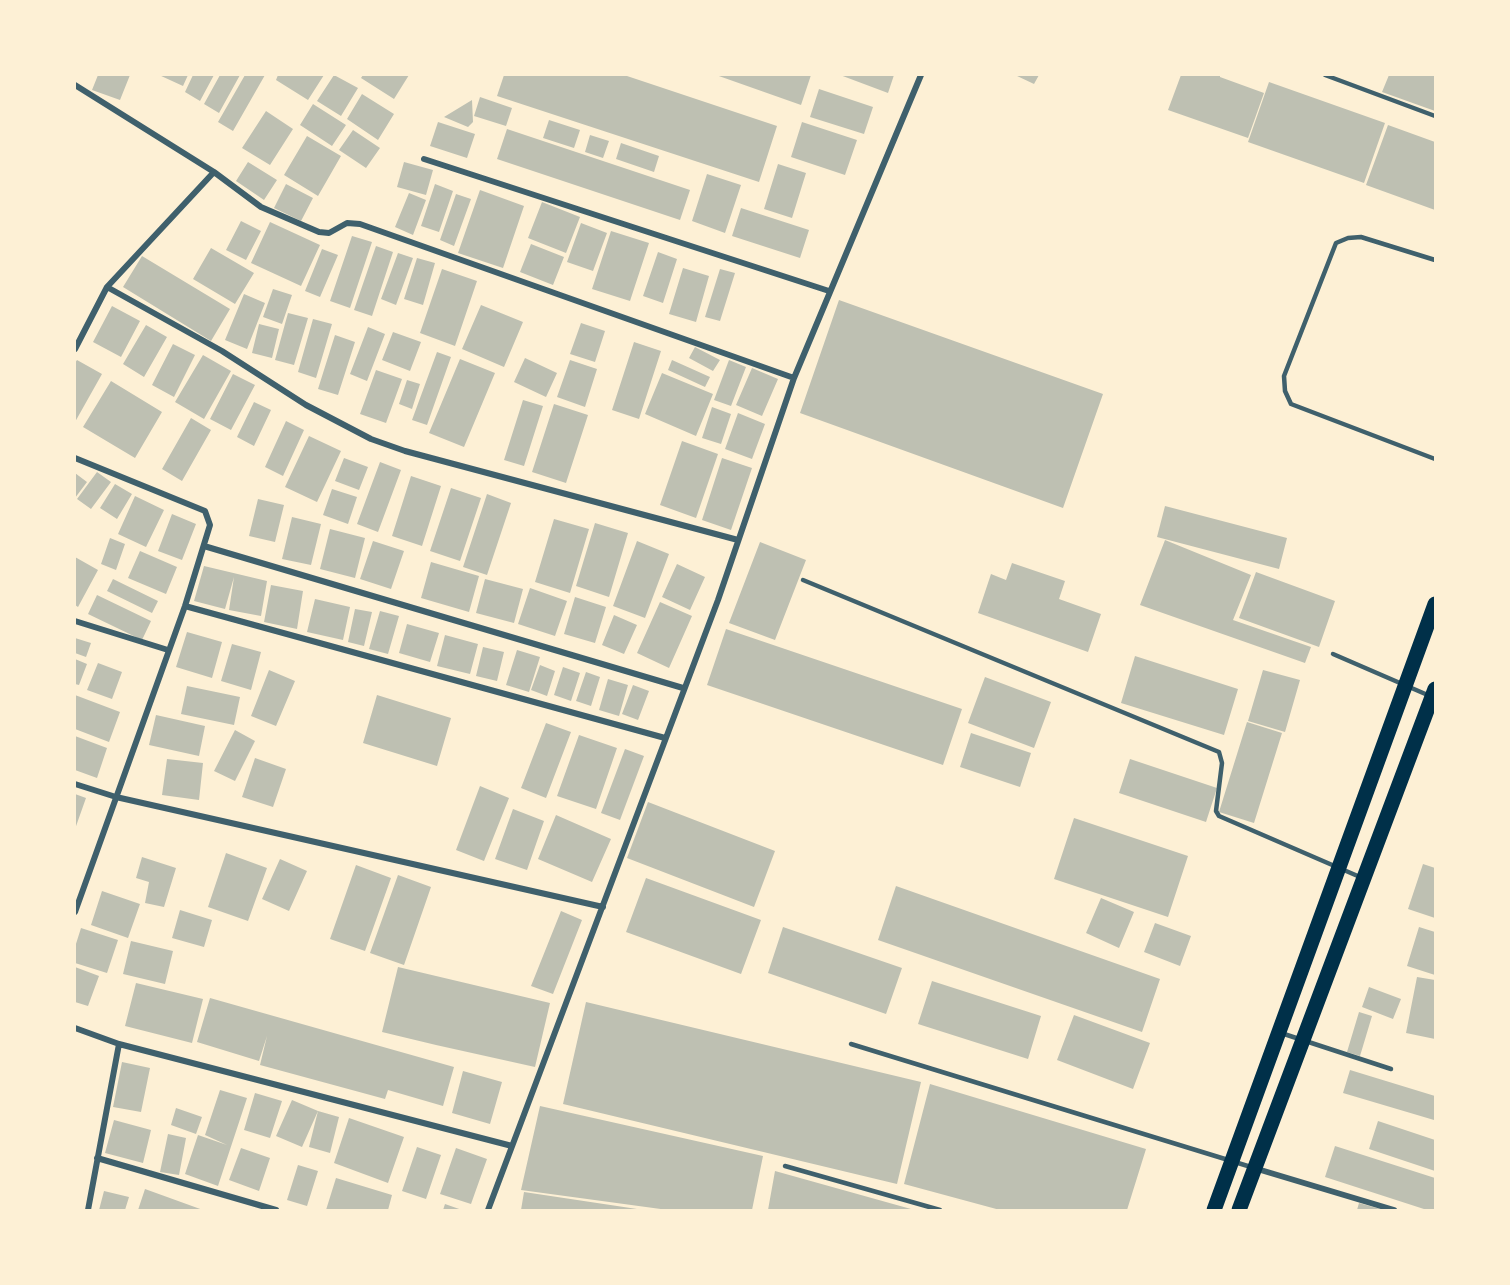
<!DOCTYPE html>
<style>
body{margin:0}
#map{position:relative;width:1510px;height:1285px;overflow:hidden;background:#fdf0d5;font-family:Helvetica,sans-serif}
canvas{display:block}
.frame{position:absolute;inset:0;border:76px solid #fdf0d5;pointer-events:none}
</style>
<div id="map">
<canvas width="1510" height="1285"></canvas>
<div class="frame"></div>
</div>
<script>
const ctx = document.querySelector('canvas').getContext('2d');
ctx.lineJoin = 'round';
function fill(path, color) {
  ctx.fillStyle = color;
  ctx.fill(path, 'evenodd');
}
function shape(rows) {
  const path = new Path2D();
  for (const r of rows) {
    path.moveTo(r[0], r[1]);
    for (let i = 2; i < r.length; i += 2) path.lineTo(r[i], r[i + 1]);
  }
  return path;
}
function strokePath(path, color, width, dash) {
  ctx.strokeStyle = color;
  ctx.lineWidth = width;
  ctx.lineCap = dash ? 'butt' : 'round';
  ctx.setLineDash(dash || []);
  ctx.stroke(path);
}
fill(shape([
 [98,75,130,75,120,100,92,90],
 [159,75,188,75,183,86],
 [193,75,214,75,200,101,185,92],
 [220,75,240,75,219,113,204,104],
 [245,75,265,75,233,131,218,122],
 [278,75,324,75,308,100,276,80],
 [334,75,358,88,341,116,317,101],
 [363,75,409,75,394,99,361,78],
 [504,75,624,75,777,126,759,182,497,96],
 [716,75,811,75,801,105],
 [840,75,894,75,888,93],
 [1015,75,1039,75,1034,84],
 [1181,75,1220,75,1220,77,1264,93,1248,138,1168,110],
 [1389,75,1435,75,1435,111,1382,92],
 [1269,82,1385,123,1364,183,1248,142],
 [819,89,873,107,864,134,810,117],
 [362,94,394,114,378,140,347,119],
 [480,97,512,108,506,126,474,116],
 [472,100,473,122,468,127,444,117],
 [313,104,346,125,332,146,300,125],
 [266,111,293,129,270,165,242,148],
 [549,120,580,130,574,148,543,138],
 [438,122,475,134,467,158,430,146],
 [802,122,857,140,845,175,791,157],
 [1388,125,1435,142,1435,210,1366,185],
 [507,129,690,190,680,220,497,159],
 [353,130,380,148,366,168,339,150],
 [590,135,609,141,603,158,585,152],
 [307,136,341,156,318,196,284,175],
 [621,143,659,156,654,172,616,159],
 [248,162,277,180,264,200,236,181],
 [404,162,433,170,426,195,397,187],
 [778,164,806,173,792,218,764,209],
 [707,174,741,185,725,233,692,221],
 [286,184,313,198,301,221,274,208],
 [435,184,453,191,439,232,421,226],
 [480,190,524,206,503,268,458,253],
 [409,193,426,200,413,235,395,227],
 [456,194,471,199,454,246,440,240],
 [542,202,580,217,566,253,528,238],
 [741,208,809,230,800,258,732,236],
 [241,221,261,231,246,260,226,250],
 [270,222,320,245,301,286,251,263],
 [581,223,607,233,593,271,567,262],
 [611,231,649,243,630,301,592,289],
 [352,236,372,242,350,308,330,301],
 [531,244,564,257,553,285,520,272],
 [376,246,393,252,372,316,354,310],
 [211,248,254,273,235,304,193,279],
 [322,249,338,255,320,297,305,291],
 [658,252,677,259,663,303,643,296],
 [398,253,413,258,396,305,381,299],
 [142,256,230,309,211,341,123,287],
 [417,258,435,263,423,305,404,299],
 [683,268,709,276,696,322,669,314],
 [442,269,477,281,455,346,420,333],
 [720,269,735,273,720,321,705,317],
 [273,289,292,295,282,324,263,317],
 [244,294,265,303,247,349,225,340],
 [839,300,1103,394,1063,508,800,413],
 [481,305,523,322,504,367,462,349],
 [112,306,140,321,121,357,93,342],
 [288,313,308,318,294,365,275,360],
 [313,319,332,324,316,378,298,372],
 [581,323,605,331,595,362,570,354],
 [259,324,279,329,272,358,252,353],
 [146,325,167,337,144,377,123,364],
 [368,327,385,334,367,381,350,374],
 [393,332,421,342,410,371,382,360],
 [335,335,355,342,338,395,318,389],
 [634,342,661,351,639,419,612,410],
 [173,344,195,355,174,397,152,385],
 [695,347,720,360,713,371,689,358],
 [437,352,451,357,427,425,412,420],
 [203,355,231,371,204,419,175,402],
 [525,358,557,373,546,397,514,382],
 [460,359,495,373,464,447,429,433],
 [77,360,102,374,75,422,75,363],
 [570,360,597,369,585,407,557,397],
 [672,360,710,377,705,387,668,370],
 [729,360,746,367,731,406,714,400],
 [752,368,778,379,762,416,736,405],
 [376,370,402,379,386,423,360,414],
 [662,373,713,394,696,436,645,414],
 [233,374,255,385,231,430,210,419],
 [407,380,420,384,412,409,399,404],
 [111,381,162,412,135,458,83,427],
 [523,400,543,406,524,466,504,460],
 [254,402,271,410,254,446,237,437],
 [554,404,588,415,566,483,532,472],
 [712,407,731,414,721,444,702,438],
 [738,413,765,424,752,459,725,449],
 [191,418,211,430,182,481,162,469],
 [286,421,304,430,283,476,265,467],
 [309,436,341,451,317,502,285,487],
 [682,441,718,454,696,518,660,505],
 [344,458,368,467,359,490,335,481],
 [722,458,752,468,731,530,702,520],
 [380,462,401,470,378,532,357,524],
 [97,472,111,482,91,509,77,499],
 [75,473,87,482,75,498],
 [411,476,441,486,422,546,392,536],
 [115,484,132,494,117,519,100,508],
 [451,488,481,498,460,561,430,551],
 [332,489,357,497,348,524,323,515],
 [487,494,511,503,487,575,463,567],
 [135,496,164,510,146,547,118,534],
 [258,499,284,505,275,542,249,536],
 [1165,506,1287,538,1279,569,1157,537],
 [172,514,196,524,182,560,158,551],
 [292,517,321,524,311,565,282,559],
 [554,519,589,529,570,593,535,582],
 [595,523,628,533,609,597,576,586],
 [330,529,365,538,355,578,320,569],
 [110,538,125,544,116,570,101,564],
 [1165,540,1251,575,1233,620,1311,647,1305,663,1140,605],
 [373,541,404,551,391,589,360,579],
 [637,541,669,554,645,618,613,606],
 [760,542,806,560,775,640,729,623],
 [140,551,177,567,166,594,128,578],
 [75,557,98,570,78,607,75,605],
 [431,562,479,576,469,612,421,598],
 [1012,563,1065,581,1059,599,1101,614,1088,652,978,613,991,574,1006,580],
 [677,564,705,577,690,610,662,597],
 [204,566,267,581,261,616,229,610,234,577,225,609,194,601],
 [1256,572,1335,601,1319,647,1239,618],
 [113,579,158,601,152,613,107,591],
 [485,579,523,589,514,623,476,613],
 [271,585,303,591,297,629,264,622],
 [530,588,567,601,555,636,518,624],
 [97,595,151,621,142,640,88,614],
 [575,597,606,607,595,643,564,634],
 [315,599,350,607,343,640,307,632],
 [660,602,692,616,669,668,637,653],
 [355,609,372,612,364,646,348,642],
 [380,611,399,616,388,654,369,649],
 [614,615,637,625,624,654,602,645],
 [407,624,439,633,430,662,399,653],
 [726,629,962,709,943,765,707,685],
 [187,632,222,642,212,678,176,667],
 [445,635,478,644,470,674,437,666],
 [75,638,91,643,86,657,75,653],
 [232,644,261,652,251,690,221,681],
 [483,647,504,652,497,681,476,676],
 [517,650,540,657,529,692,506,685],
 [1135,656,1238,689,1224,735,1121,703],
 [75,659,87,664,79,685,75,684],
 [98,663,122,672,112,699,87,690],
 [540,665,555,671,547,696,531,690],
 [563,667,580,673,571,701,554,695],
 [269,670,295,681,276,726,251,716],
 [1263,670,1300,680,1285,732,1248,721],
 [586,672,600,677,591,706,576,701],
 [985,677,1051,702,1034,748,968,723],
 [608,679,628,685,619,716,599,710],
 [633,685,649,691,638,720,622,714],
 [187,686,240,697,234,725,181,714],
 [75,695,120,712,109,742,75,729],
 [377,695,451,718,437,766,363,743],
 [156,715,205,726,199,756,149,745],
 [1247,722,1282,733,1254,823,1219,812],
 [546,723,571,732,546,798,521,788],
 [235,730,255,741,235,781,214,771],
 [971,733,1031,753,1020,787,960,767],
 [579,735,617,748,596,809,557,796],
 [75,736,107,748,97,778,75,770],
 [625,749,644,756,620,820,601,813],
 [255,758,286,769,273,807,242,797],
 [167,759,203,763,199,800,162,795],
 [1130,759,1217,788,1206,822,1119,793],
 [480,786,509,798,484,861,456,850],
 [75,794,86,798,75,829],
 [648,802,775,851,754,907,627,858],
 [513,809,544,821,527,870,495,859],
 [556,815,611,839,592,882,538,859],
 [1074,818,1188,856,1168,917,1054,879],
 [226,853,267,868,248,921,208,907],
 [142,857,176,868,164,907,145,903,149,882,136,878],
 [280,859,307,871,289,911,262,899],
 [1423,864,1435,868,1435,918,1408,909],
 [356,865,391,878,365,951,330,939],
 [398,875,431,887,404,965,370,953],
 [646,878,761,920,741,974,626,932],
 [896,886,1160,979,1142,1032,878,940],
 [102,891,140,904,128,938,91,925],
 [1101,898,1134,912,1119,948,1086,933],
 [180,910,212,920,204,947,172,938],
 [561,911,582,920,553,994,531,986],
 [1155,923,1191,936,1180,966,1144,952],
 [783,927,902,968,886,1014,768,973],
 [1419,927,1435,932,1435,975,1407,966],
 [81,928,118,940,107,973,75,963,75,947],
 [131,941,173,951,165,984,123,974],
 [75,967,99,976,88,1006,75,1002],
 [398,967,550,1003,535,1067,436,1045,438,1033,436,1045,382,1032],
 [1417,977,1435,980,1435,1039,1406,1033],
 [932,981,1041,1016,1028,1059,918,1024],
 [136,983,203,999,192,1043,125,1026],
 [1369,987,1401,999,1393,1019,1362,1007],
 [210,998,454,1067,443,1106,388,1090,385,1099,260,1065,267,1036,259,1061,197,1042],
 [586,1002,921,1082,897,1184,563,1104],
 [1359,1012,1372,1016,1360,1056,1347,1052],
 [1074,1015,1150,1043,1133,1089,1057,1060],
 [122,1062,150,1068,141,1112,113,1107],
 [1350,1070,1435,1096,1434,1120,1343,1093],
 [463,1071,502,1082,490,1124,452,1113],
 [930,1084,1146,1149,1127,1210,1000,1210,904,1184],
 [220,1090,247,1098,218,1186,185,1174,198,1135,227,1145,205,1135],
 [255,1093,282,1101,270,1138,244,1130],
 [292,1100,318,1111,302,1147,276,1136],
 [540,1106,763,1156,752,1210,668,1210,521,1190],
 [176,1108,202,1117,196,1134,171,1125],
 [318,1111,339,1117,330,1153,309,1147],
 [349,1118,404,1137,388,1183,334,1163],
 [114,1120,151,1130,143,1163,105,1153],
 [1378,1121,1435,1140,1435,1171,1369,1149],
 [168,1134,186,1138,179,1175,160,1172],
 [1335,1146,1435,1178,1435,1210,1427,1210,1325,1177],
 [417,1147,441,1155,426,1199,402,1191],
 [241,1148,270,1158,259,1191,229,1180],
 [456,1148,487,1159,471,1204,440,1194],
 [298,1165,318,1171,307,1206,287,1200],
 [775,1171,911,1209,911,1210,768,1210],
 [336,1178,392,1195,388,1210,326,1210],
 [145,1189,203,1210,138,1210],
 [104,1191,129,1197,125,1210,99,1210],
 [524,1192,637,1209,637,1210,521,1210],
 [1359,1203,1380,1209,1380,1210,1357,1210],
 [445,1204,462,1210,443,1210]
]), '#bec0b2');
strokePath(shape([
 [1325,75,1435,116],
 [1435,260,1361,237,1348,238,1336,243,1284,376,1285,391,1291,404,1435,459],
 [803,580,1219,752,1222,763,1216,811,1219,816,1360,877],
 [1333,654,1430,696],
 [1281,1033,1391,1069],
 [851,1044,1251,1167],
 [785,1166,940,1210]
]), '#3f606c', 4.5);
strokePath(shape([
 [75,85,214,172,107,287,75,349],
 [424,159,829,291],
 [214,172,261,207,319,232,329,233,347,223,360,224,794,378],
 [107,287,222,351,306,405,371,439,405,451,738,540],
 [75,458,205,511,210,525,185,606,75,912],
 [204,546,683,688],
 [185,606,665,738],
 [75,621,168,650],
 [75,784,116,797,603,907],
 [75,1028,119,1044,512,1146],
 [97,1158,276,1210],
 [1254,1168,1394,1210],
 [88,1210,119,1044],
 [488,1210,718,600,794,378,921,75]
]), '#3f606c', 6);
strokePath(shape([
 [1214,1210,1435,604],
 [1239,1210,1435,689]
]), '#003049', 15);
</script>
